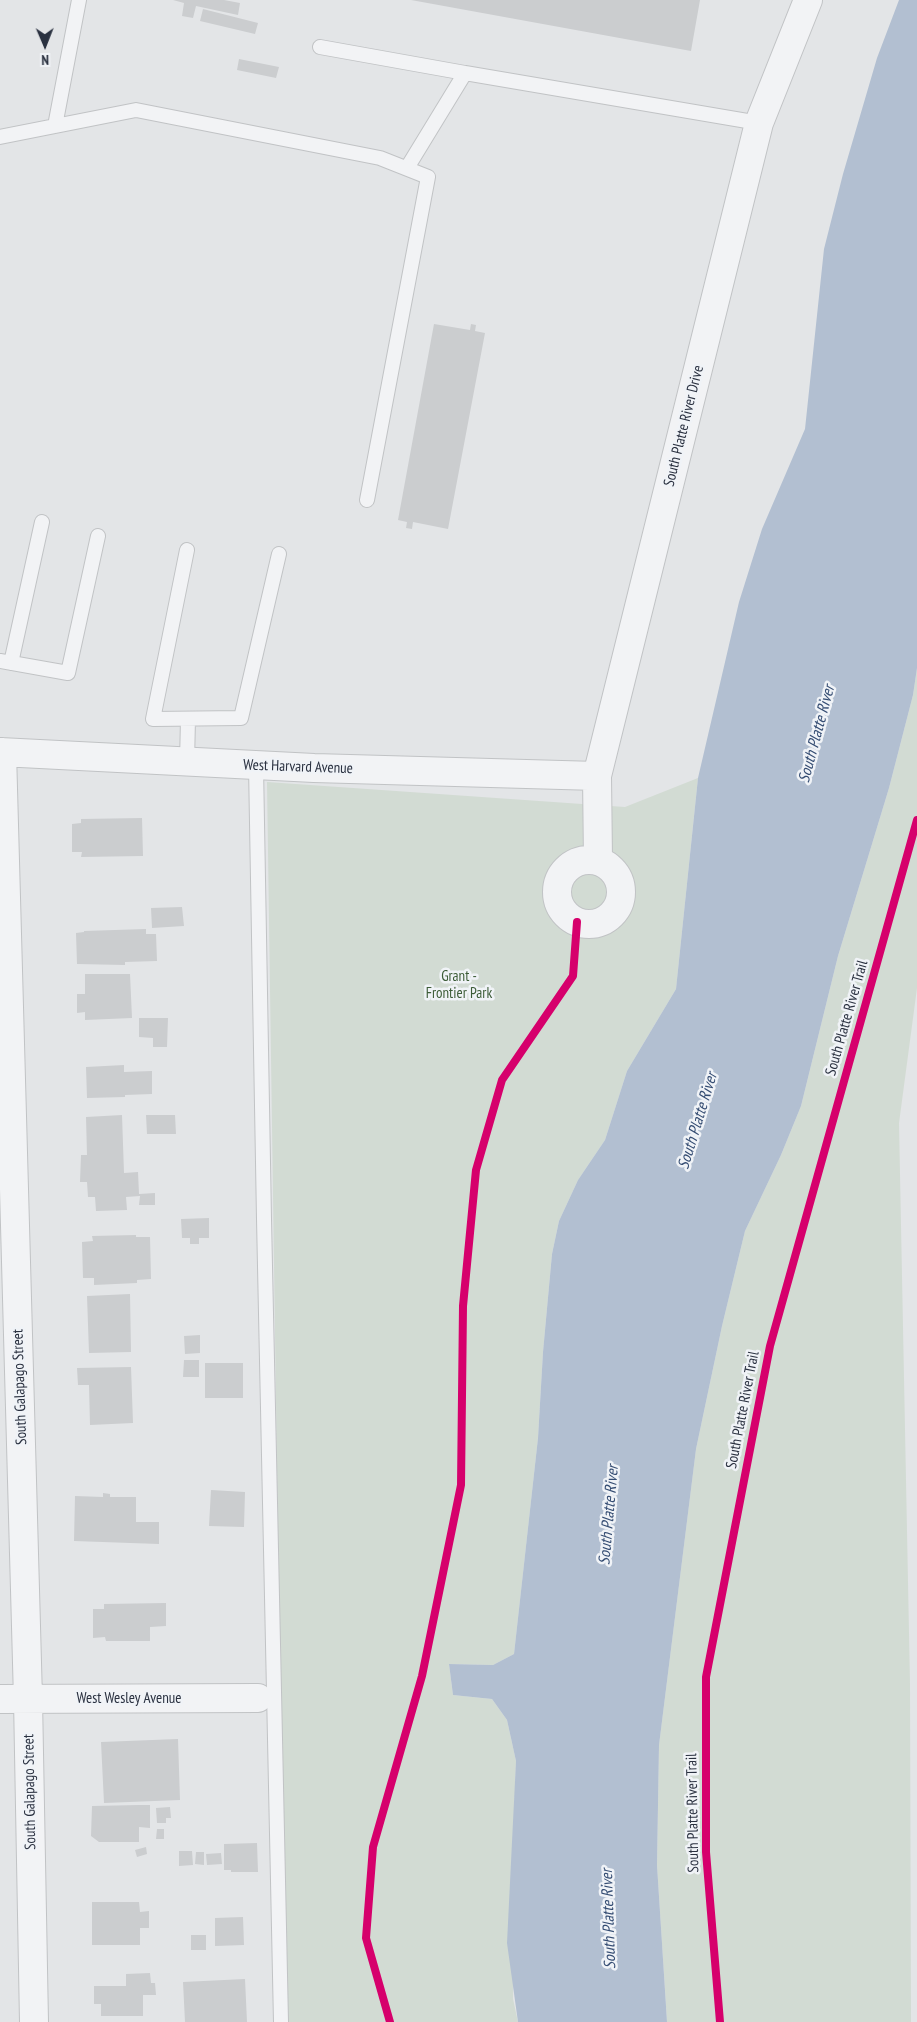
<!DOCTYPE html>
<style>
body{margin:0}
#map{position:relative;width:917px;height:2022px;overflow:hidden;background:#e3e5e7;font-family:"PT Sans Narrow",sans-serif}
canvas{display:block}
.north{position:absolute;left:20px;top:20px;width:50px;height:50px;-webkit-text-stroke:4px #f0f3f7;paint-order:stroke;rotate:179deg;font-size:14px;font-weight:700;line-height:20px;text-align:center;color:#2a3140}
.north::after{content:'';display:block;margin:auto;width:18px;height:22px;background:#2a3140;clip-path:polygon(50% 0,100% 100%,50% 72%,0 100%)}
</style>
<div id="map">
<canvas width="917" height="2022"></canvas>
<div class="north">N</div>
</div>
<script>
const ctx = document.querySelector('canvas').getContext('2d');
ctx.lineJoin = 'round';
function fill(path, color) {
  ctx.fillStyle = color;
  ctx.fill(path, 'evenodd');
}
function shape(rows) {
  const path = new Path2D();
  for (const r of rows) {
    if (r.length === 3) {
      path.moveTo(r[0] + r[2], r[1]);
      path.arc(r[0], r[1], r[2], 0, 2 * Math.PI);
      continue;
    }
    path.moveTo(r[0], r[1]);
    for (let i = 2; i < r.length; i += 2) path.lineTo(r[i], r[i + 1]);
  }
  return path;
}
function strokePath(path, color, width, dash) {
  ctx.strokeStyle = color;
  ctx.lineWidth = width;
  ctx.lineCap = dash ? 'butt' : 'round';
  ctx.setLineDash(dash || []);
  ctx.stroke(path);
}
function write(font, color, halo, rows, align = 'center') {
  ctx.font = font + ' "PT Sans Narrow",sans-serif';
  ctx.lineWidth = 5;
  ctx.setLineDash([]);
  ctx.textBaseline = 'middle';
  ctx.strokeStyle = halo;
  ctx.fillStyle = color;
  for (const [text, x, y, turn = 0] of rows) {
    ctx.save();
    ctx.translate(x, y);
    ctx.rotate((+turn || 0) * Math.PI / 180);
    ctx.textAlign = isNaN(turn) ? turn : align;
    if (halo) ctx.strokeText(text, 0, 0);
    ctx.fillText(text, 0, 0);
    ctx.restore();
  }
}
fill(shape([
 [917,668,917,988,899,1123,910,1684,911,2022,667,2022,657,1865,659,1745,696,1449,722,1326,745,1231,781,1155,801,1106,838,956,889,788,913,695],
 [698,778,676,989,627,1071,605,1140,578,1180,559,1221,552,1254,543,1352,538,1438,514,1654,493,1665,449,1664,453,1695,492,1699,507,1720,516,1761,514,1825,513,1999,518,2022,285,2022,267,782,625,807]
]), '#d2dbd3');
fill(shape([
 [899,0,917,0,917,668,913,695,889,788,838,956,801,1106,781,1155,745,1231,722,1326,696,1449,659,1745,657,1865,667,2022,518,2022,507,1943,516,1761,507,1720,492,1699,453,1695,449,1664,493,1665,514,1654,538,1438,543,1352,552,1254,559,1221,578,1180,605,1140,627,1071,676,989,698,778,739,602,762,529,805,429,824,249,843,174,877,58]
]), '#b2bfd1');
fill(shape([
 [173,0,224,0,240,3,238,15,196,6,193,18,182,16,184,3],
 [411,0,700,0,691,51],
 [203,9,258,23,255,34,200,21],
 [239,59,279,67,276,78,237,70],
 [434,324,470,330,471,324,476,325,475,331,485,333,448,529,413,522,412,529,406,528,407,522,398,520],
 [142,818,143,856,81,857,82,852,72,852,72,824,81,823,81,819],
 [182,907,184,926,152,928,151,908],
 [146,929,146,934,156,934,157,961,125,962,125,965,77,964,76,933,84,932,84,931],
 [85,974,130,974,132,1018,85,1020,85,1012,77,1013,77,994,85,994],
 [139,1018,168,1018,167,1047,153,1047,153,1038,139,1037],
 [124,1065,124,1072,152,1071,152,1094,125,1095,125,1097,87,1098,86,1067],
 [122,1115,124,1173,138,1172,139,1194,155,1193,155,1205,139,1205,140,1196,126,1197,127,1210,96,1211,95,1197,88,1197,87,1182,80,1182,81,1155,87,1155,86,1117],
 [146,1115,175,1115,176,1134,147,1134],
 [209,1218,209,1238,199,1238,199,1244,190,1244,190,1238,182,1238,181,1219],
 [136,1235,136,1237,150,1237,151,1279,137,1280,137,1283,94,1285,94,1278,83,1278,82,1242,93,1241,92,1236],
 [130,1294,131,1352,89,1353,87,1296],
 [200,1335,200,1353,185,1354,184,1336],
 [184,1360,199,1360,199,1377,183,1377],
 [205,1363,243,1363,243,1398,205,1398],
 [131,1367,133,1423,90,1425,89,1385,78,1385,77,1368],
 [211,1490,245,1492,244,1527,209,1526],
 [103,1493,110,1494,110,1497,136,1497,136,1522,159,1522,159,1544,74,1541,75,1496,103,1497],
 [166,1603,166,1626,150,1627,150,1641,106,1641,105,1637,93,1638,93,1609,104,1609,104,1604],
 [178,1739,180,1800,104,1803,101,1742],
 [139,1805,150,1805,150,1828,139,1827,139,1842,99,1842,91,1836,92,1806],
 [170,1807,171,1818,166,1818,166,1823,157,1823,156,1808],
 [157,1829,164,1829,164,1839,156,1839],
 [257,1843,258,1872,231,1872,231,1870,224,1870,224,1844],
 [146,1847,147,1854,137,1857,135,1850],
 [179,1851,192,1851,193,1865,179,1866],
 [196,1852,204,1852,204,1865,195,1864],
 [221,1853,222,1864,207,1865,206,1854],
 [92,1902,139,1902,140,1912,149,1911,149,1928,140,1928,140,1945,92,1945],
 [243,1917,244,1945,215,1946,215,1918],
 [191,1935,206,1935,206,1950,191,1950],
 [150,1973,151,1983,155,1983,156,1995,143,1995,143,2016,101,2016,101,2004,94,2004,94,1986,126,1986,126,1974],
 [245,1979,247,2022,185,2022,183,1982]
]), '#cbcdcf');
const lane = shape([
 [320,47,465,73],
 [55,126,79,0],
 [0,137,136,110,380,158,428,177,367,500],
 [407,168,465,73,759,123],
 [187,550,153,719,241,718,279,554],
 [0,661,68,673,98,536],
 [11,663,42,522],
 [187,762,188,719],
 [256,766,264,1219,281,2022]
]);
const street = shape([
 [0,752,314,768,597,776],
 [2,752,28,1699,34,2022],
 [589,892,32],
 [598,860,597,776,759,123,808,0],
 [0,1699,258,1698]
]);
strokePath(lane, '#c1c3c5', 16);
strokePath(street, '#c1c3c5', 30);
strokePath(lane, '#f2f3f5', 14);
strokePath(street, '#f2f3f5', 28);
strokePath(shape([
 [390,2022,366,1938,373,1847,422,1676,461,1485,463,1306,476,1170,502,1080,573,976,577,922],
 [720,2022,706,1852,706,1677,770,1346,917,820]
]), '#d6006c', 8);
write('15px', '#2a3140', '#f0f3f7', [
 ["South Platte River Drive",684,426,-76],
 ["West Harvard Avenue",298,767,2],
 ["South Platte River Trail",847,1018,-74],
 ["South Galapago Street",20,1387,-92],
 ["South Platte River Trail",743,1410,-79],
 ["West Wesley Avenue",129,1699],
 ["South Galapago Street",30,1792,-91],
 ["South Platte River Trail",693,1813,-91]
]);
write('15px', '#3c5c37', '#f0f3f7', [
 ["Grant -",459,977],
 ["Frontier Park",459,994]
]);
write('italic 16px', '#354d73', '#f0f3f7', [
 ["South Platte River",817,734,-75],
 ["South Platte River",698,1121,-73],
 ["South Platte River",609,1515,-85],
 ["South Platte River",609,1919,-92]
]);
</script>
